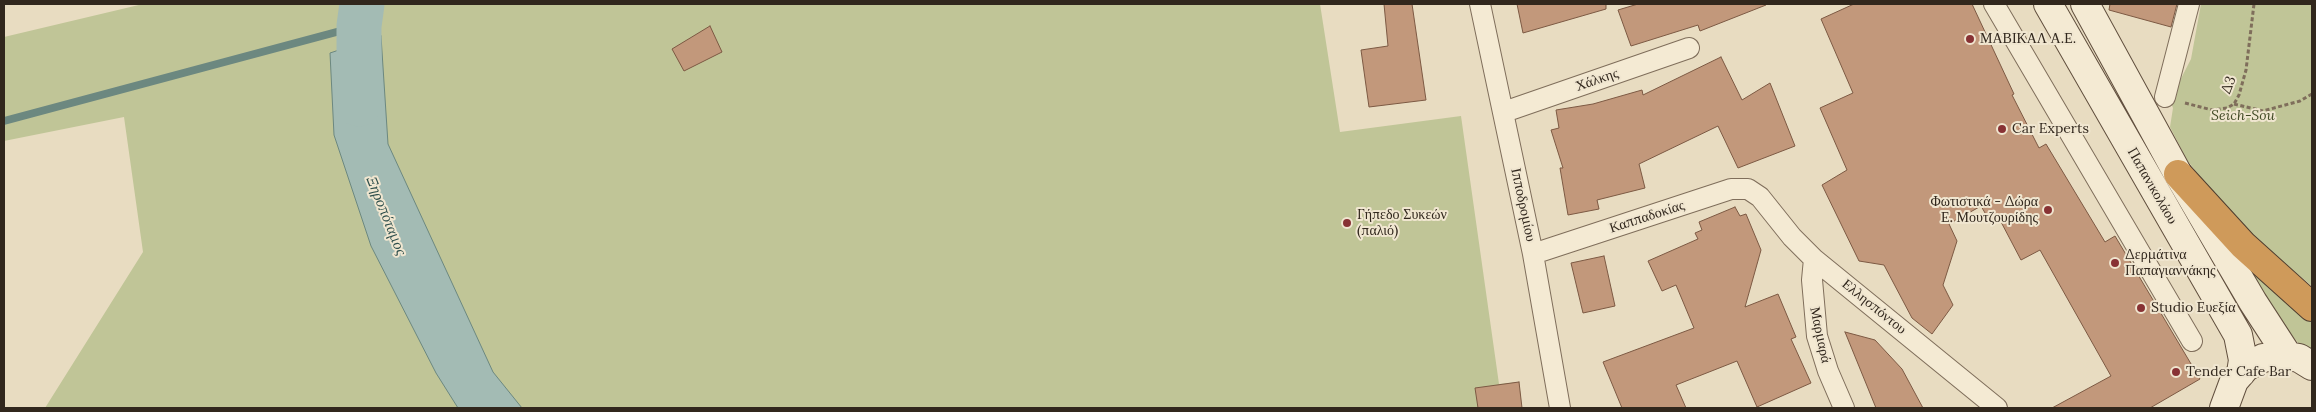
<!DOCTYPE html>
<meta charset="utf-8">
<style>
body{margin:0}
#map{position:relative;width:2316px;height:412px;overflow:hidden;background:#e8dcc1;font-family:Lora,serif}
canvas{display:block}
.frame{position:absolute;inset:0;border:5px solid #31271d;pointer-events:none}
</style>
<div id="map">
<canvas width="2316" height="412"></canvas>
<div class="frame"></div>
</div>
<script>
const ctx = document.querySelector('canvas').getContext('2d');
ctx.lineJoin = 'round';
function fill(path, color) {
  ctx.fillStyle = color;
  ctx.fill(path, 'evenodd');
}
function shape(rows) {
  const path = new Path2D();
  for (const r of rows) {
    path.moveTo(r[0], r[1]);
    for (let i = 2; i < r.length; i += 2) path.lineTo(r[i], r[i + 1]);
  }
  return path;
}
function strokePath(path, color, width, dash) {
  ctx.strokeStyle = color;
  ctx.lineWidth = width;
  ctx.lineCap = dash ? 'butt' : 'round';
  ctx.setLineDash(dash || []);
  ctx.stroke(path);
}
function write(font, color, halo, rows, align = 'center') {
  ctx.font = font + ' Lora,serif';
  ctx.lineWidth = 4;
  ctx.setLineDash([]);
  ctx.textBaseline = 'middle';
  ctx.strokeStyle = halo;
  ctx.fillStyle = color;
  for (const [text, x, y, turn = 0] of rows) {
    ctx.save();
    ctx.translate(x, y);
    ctx.rotate((+turn || 0) * Math.PI / 180);
    ctx.textAlign = isNaN(turn) ? turn : align;
    if (halo) ctx.strokeText(text, 0, 0);
    ctx.fillText(text, 0, 0);
    ctx.restore();
  }
}
fill(shape([
 [143,4,1320,4,1340,132,1461,116,1499,384,1519,382,1522,408,45,408,143,252,124,117,4,141,4,37],
 [2201,4,2312,4,2312,286,2251,236,2224,208,2187,160,2170,127,2173,108,2170,100,2191,59],
 [2244,264,2312,323,2312,360,2254,289]
]), '#c0c597');
const water = shape([
 [381,36,388,144,493,372,522,408,458,408,436,373,371,246,334,135,330,53,381,36]
]);
fill(water, '#a3bbb4');
strokePath(water, '#6c8880', 1);
strokePath(shape([
 [4,121,359,26]
]), '#6c8880', 8);
strokePath(shape([
 [359,104,359,26,362,4]
]), '#a3bbb4', 45);
const building = shape([
 [1384,4,1412,4,1426,100,1369,107,1361,50,1388,46,1384,4],
 [1517,4,1606,4,1606,9,1523,33,1517,4],
 [1638,4,1766,4,1766,5,1700,31,1698,25,1631,46,1618,10,1638,4],
 [1854,4,1972,4,2014,94,2012,95,2039,148,2046,144,2105,242,2115,236,2200,379,2150,408,2052,408,2111,376,2040,250,2021,260,2000,220,1992,225,1981,206,1949,224,1957,241,1943,285,1953,305,1932,334,1912,318,1884,265,1859,261,1822,185,1847,170,1820,108,1853,93,1821,19,1854,4],
 [2110,4,2177,4,2171,27,2109,10,2110,4],
 [710,26,722,52,684,71,672,49,710,26],
 [1721,57,1742,100,1770,83,1795,146,1738,168,1718,126,1639,164,1645,188,1597,200,1599,209,1568,215,1560,168,1563,168,1551,130,1559,128,1556,110,1593,104,1642,90,1643,95,1721,57],
 [1735,207,1740,216,1746,214,1761,250,1745,307,1778,294,1796,337,1791,339,1811,383,1757,407,1737,361,1676,385,1686,408,1622,408,1603,362,1694,328,1676,285,1662,291,1648,261,1698,239,1695,233,1702,230,1699,222,1735,207],
 [1604,256,1615,306,1583,313,1571,263,1604,256],
 [1845,332,1875,340,1902,369,1923,408,1876,408,1845,332],
 [1519,382,1522,408,1478,408,1475,388,1519,382]
]);
fill(building, '#c2987b');
strokePath(building, '#7c5943', 1);
const street = shape([
 [1480,4,1533,254,1560,408],
 [1994,4,2192,341],
 [2165,97,2189,4],
 [1504,112,1689,48],
 [1533,254,1731,189,1748,189,1760,197,1792,237,1814,259,1997,408],
 [1814,259,1812,280,1817,336,1828,371,1844,408]
]);
const secondary = shape([
 [2048,4,2238,335,2243,360,2241,373],
 [2085,4,2178,174,2253,302,2288,356],
 [2224,408,2234,381,2246,367,2263,358,2281,355,2299,358,2312,366]
]);
const highway = shape([
 [2178,174,2243,245,2312,307]
]);
strokePath(street, '#7f6e5b', 22);
strokePath(secondary, '#614f3e', 30);
strokePath(highway, '#4e3d2f', 30);
strokePath(shape([
 [2185,103,2212,110,2227,108,2234,104,2239,95,2246,70,2254,4],
 [2234,104,2263,111,2300,101,2312,94]
]), '#7f6e5b', 3, [4, 2.5]);
strokePath(street, '#f4ead3', 20);
strokePath(secondary, '#f4ead3', 28);
strokePath(highway, '#cf9a5a', 28);
for (const [x, y, r, color] of [
 [1970,39,5,"#883234"],
 [2002,129,5,"#883234"],
 [2048,210,5,"#883234"],
 [1347,223,5,"#883234"],
 [2115,263,5,"#883234"],
 [2141,308,5,"#883234"],
 [2176,372,5,"#883234"]
]) {
  const dot = new Path2D();
  dot.arc(x, y, r, 0, 2 * Math.PI);
  ctx.fillStyle = color;
  ctx.fill(dot);
  strokePath(dot, '#f0e6d0', 2);
}
write('14px', '#31271d', '#f0e6d0', [
 ["ΜΑΒΙΚΑΛ Α.Ε.",1980,39],
 ["Car Experts",2012,129],
 ["Φωτιστικά - Δώρα",2038,202,"right"],
 ["Ε. Μουτζουρίδης",2038,218,"right"],
 ["Γήπεδο Συκεών",1357,215],
 ["(παλιό)",1357,231],
 ["Δερμάτινα",2125,255],
 ["Παπαγιαννάκης",2125,271],
 ["Studio Ευεξία",2151,308],
 ["Tender Cafe Bar",2186,372]
], 'left');
write('14px', '#31271d', '#f0e6d0', [
 ["Χάλκης",1597,80,-19],
 ["Δ3",2229,85,-69],
 ["Παπανικολάου",2152,186,60],
 ["Ιπποδρομίου",1523,205,78],
 ["Καππαδοκίας",1647,217,-18],
 ["Ελλησπόντου",1874,307,39],
 ["Μαρμαρά",1820,335,78]
]);
write('italic 14px', '#424b26', '#f0e6d0', [
 ["Seich-Sou",2243,116]
]);
write('italic 15px', '#2e4f4c', '#f0e6d0', [
 ["Ξηροπόταμος",386,216,68]
]);
</script>
